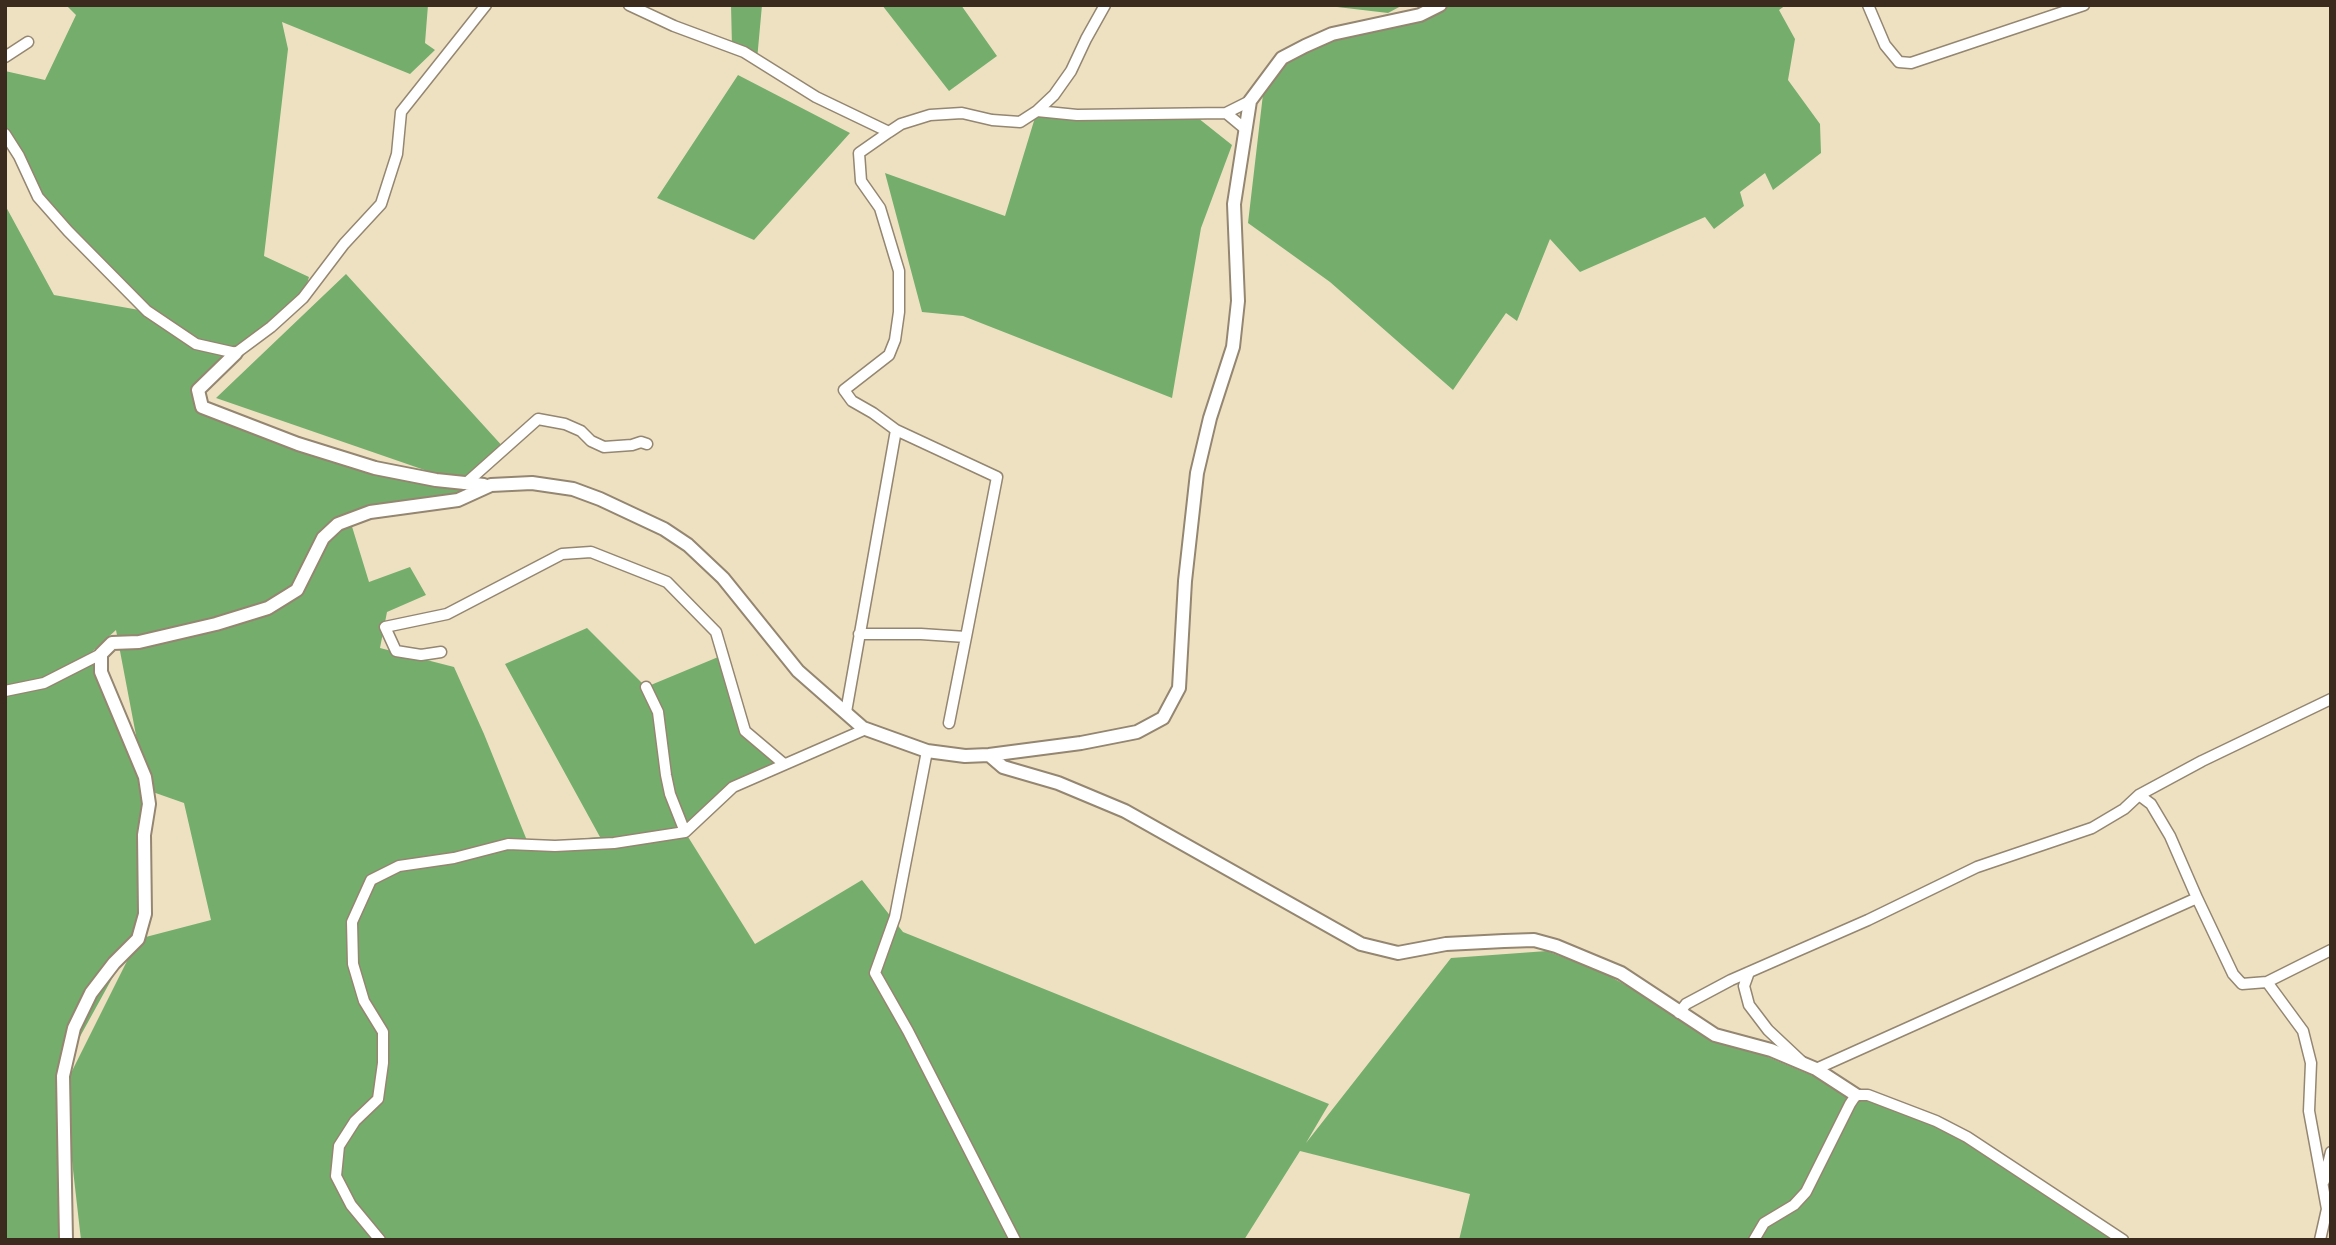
<!DOCTYPE html>
<style>
body{margin:0}
#map{position:relative;width:2336px;height:1245px;overflow:hidden;background:#eee1c2;font-family:"Libre Bodoni",serif}
canvas{display:block}
.frame{position:absolute;inset:0;border:7px solid #3b2a1e;pointer-events:none}
</style>
<div id="map">
<canvas width="2336" height="1245"></canvas>
<div class="frame"></div>
</div>
<script>
const ctx = document.querySelector('canvas').getContext('2d');
ctx.lineJoin = 'round';
function fill(path, color) {
  ctx.fillStyle = color;
  ctx.fill(path, 'evenodd');
}
function shape(rows) {
  const path = new Path2D();
  for (const r of rows) {
    path.moveTo(r[0], r[1]);
    for (let i = 2; i < r.length; i += 2) path.lineTo(r[i], r[i + 1]);
  }
  return path;
}
function strokePath(path, color, width, dash) {
  ctx.strokeStyle = color;
  ctx.lineWidth = width;
  ctx.lineCap = dash ? 'butt' : 'round';
  ctx.setLineDash(dash || []);
  ctx.stroke(path);
}
fill(shape([
 [66,5,428,5,425,43,435,50,410,74,282,22,288,49,264,256,309,277,303,298,236,353,208,348,229,360,198,390,202,407,330,454,476,491,350,520,369,582,410,567,426,595,387,612,380,648,454,667,484,734,528,843,600,837,505,664,587,628,646,687,723,655,745,731,784,764,733,787,685,832,755,944,862,880,903,932,1329,1104,1306,1143,1451,958,1547,951,1604,973,1715,1035,1948,1132,2125,1240,1459,1240,1470,1194,1300,1151,1244,1240,81,1240,67,1117,70,1240,5,1240,5,205,54,295,145,311,38,197,5,134,5,71,45,80,76,15],
 [116,630,142,767,101,654,84,659],
 [147,790,184,803,211,920,138,939,67,1081,66,1062,142,924],
 [731,5,762,5,757,60,732,47],
 [882,5,961,5,997,56,949,91],
 [1320,5,1403,5,1388,13],
 [1440,5,1786,5,1779,10,1795,39,1788,80,1820,124,1821,153,1773,190,1765,173,1740,192,1744,206,1714,229,1705,217,1580,272,1550,239,1517,321,1506,313,1453,390,1330,282,1248,223,1265,77,1292,53],
 [738,75,850,133,754,240,657,198],
 [1037,111,1193,114,1232,145,1201,228,1172,398,963,316,922,312,885,173,1005,216],
 [346,274,505,449,465,484,216,398]
]), '#75ae6c');
const minor = shape([
 [629,5,674,26,744,52,816,97,889,132,901,124,930,115,962,113,992,120,1020,122,1037,111,1054,95,1071,71,1086,39,1105,5],
 [1868,5,1885,45,1899,62,1911,63,2084,5],
 [5,57,28,42],
 [1037,111,1077,115,1226,113,1244,128],
 [1226,113,1250,101],
 [889,132,859,153,861,181,880,208,899,271,899,312,895,340,889,355,844,390,852,401,873,413,896,430],
 [5,134,19,156,38,197,68,231,147,311,196,344,236,353,271,327,303,298,344,244,381,204,397,154,401,112,486,5],
 [465,484,538,419,565,424,581,431,591,441,604,447,632,445,641,442,647,444],
 [441,652,421,655,396,651,385,627,447,614,562,554,591,552,667,582,716,632,745,731,784,764],
 [646,687,658,712,666,775,670,794,685,832],
 [5,691,44,683,101,654],
 [846,712,896,430,997,477,966,637,921,634,859,634],
 [949,723,966,637],
 [927,751,895,917,875,973,908,1031,1015,1240],
 [2139,795,2151,804,2170,836,2197,898],
 [1749,972,1744,986,1749,1005,1768,1030,1801,1061],
 [2267,982,2303,1031,2311,1063,2309,1111,2327,1209,2320,1240],
 [1679,1013,1686,1004,1731,980,1868,920,1977,867,2092,828,2124,809,2139,795,2202,761,2331,699],
 [1816,1069,2197,898,2233,974,2242,984,2267,982,2331,950],
 [2324,1181,2331,1152],
 [380,1240,351,1205,336,1176,339,1146,355,1121,378,1099,383,1063,383,1032,364,1001,353,964,352,922,371,880,399,866,454,858,508,844,555,846,614,843,685,832,733,787,866,729],
 [1754,1240,1764,1223,1794,1205,1806,1192,1850,1104,1856,1095,1868,1095,1936,1121,1967,1137,2123,1240]
]);
const tertiary = shape([
 [236,353,198,390,202,407,298,444,375,468,436,480,484,485],
 [989,755,1003,767,1058,783,1125,811,1361,944,1398,953,1446,944,1504,941,1534,940,1556,946,1621,973,1715,1035,1771,1050,1816,1069,1856,1095],
 [66,1240,63,1076,74,1028,91,993,114,963,138,939,145,914,144,835,149,804,145,777,101,672,101,654,112,643,139,642,216,624,268,608,297,590,323,538,338,524,370,512,458,500,491,485,532,483,573,489,600,499,664,529,688,545,723,578,798,671,863,728,927,751,965,756,989,755,1081,743,1137,732,1163,718,1179,688,1185,581,1197,473,1210,418,1233,347,1238,301,1234,204,1250,101,1282,58,1305,46,1332,34,1420,15,1440,5]
]);
strokePath(minor, '#948670', 13);
strokePath(tertiary, '#948670', 16);
strokePath(minor, '#fff', 10);
strokePath(tertiary, '#fff', 12);
</script>
